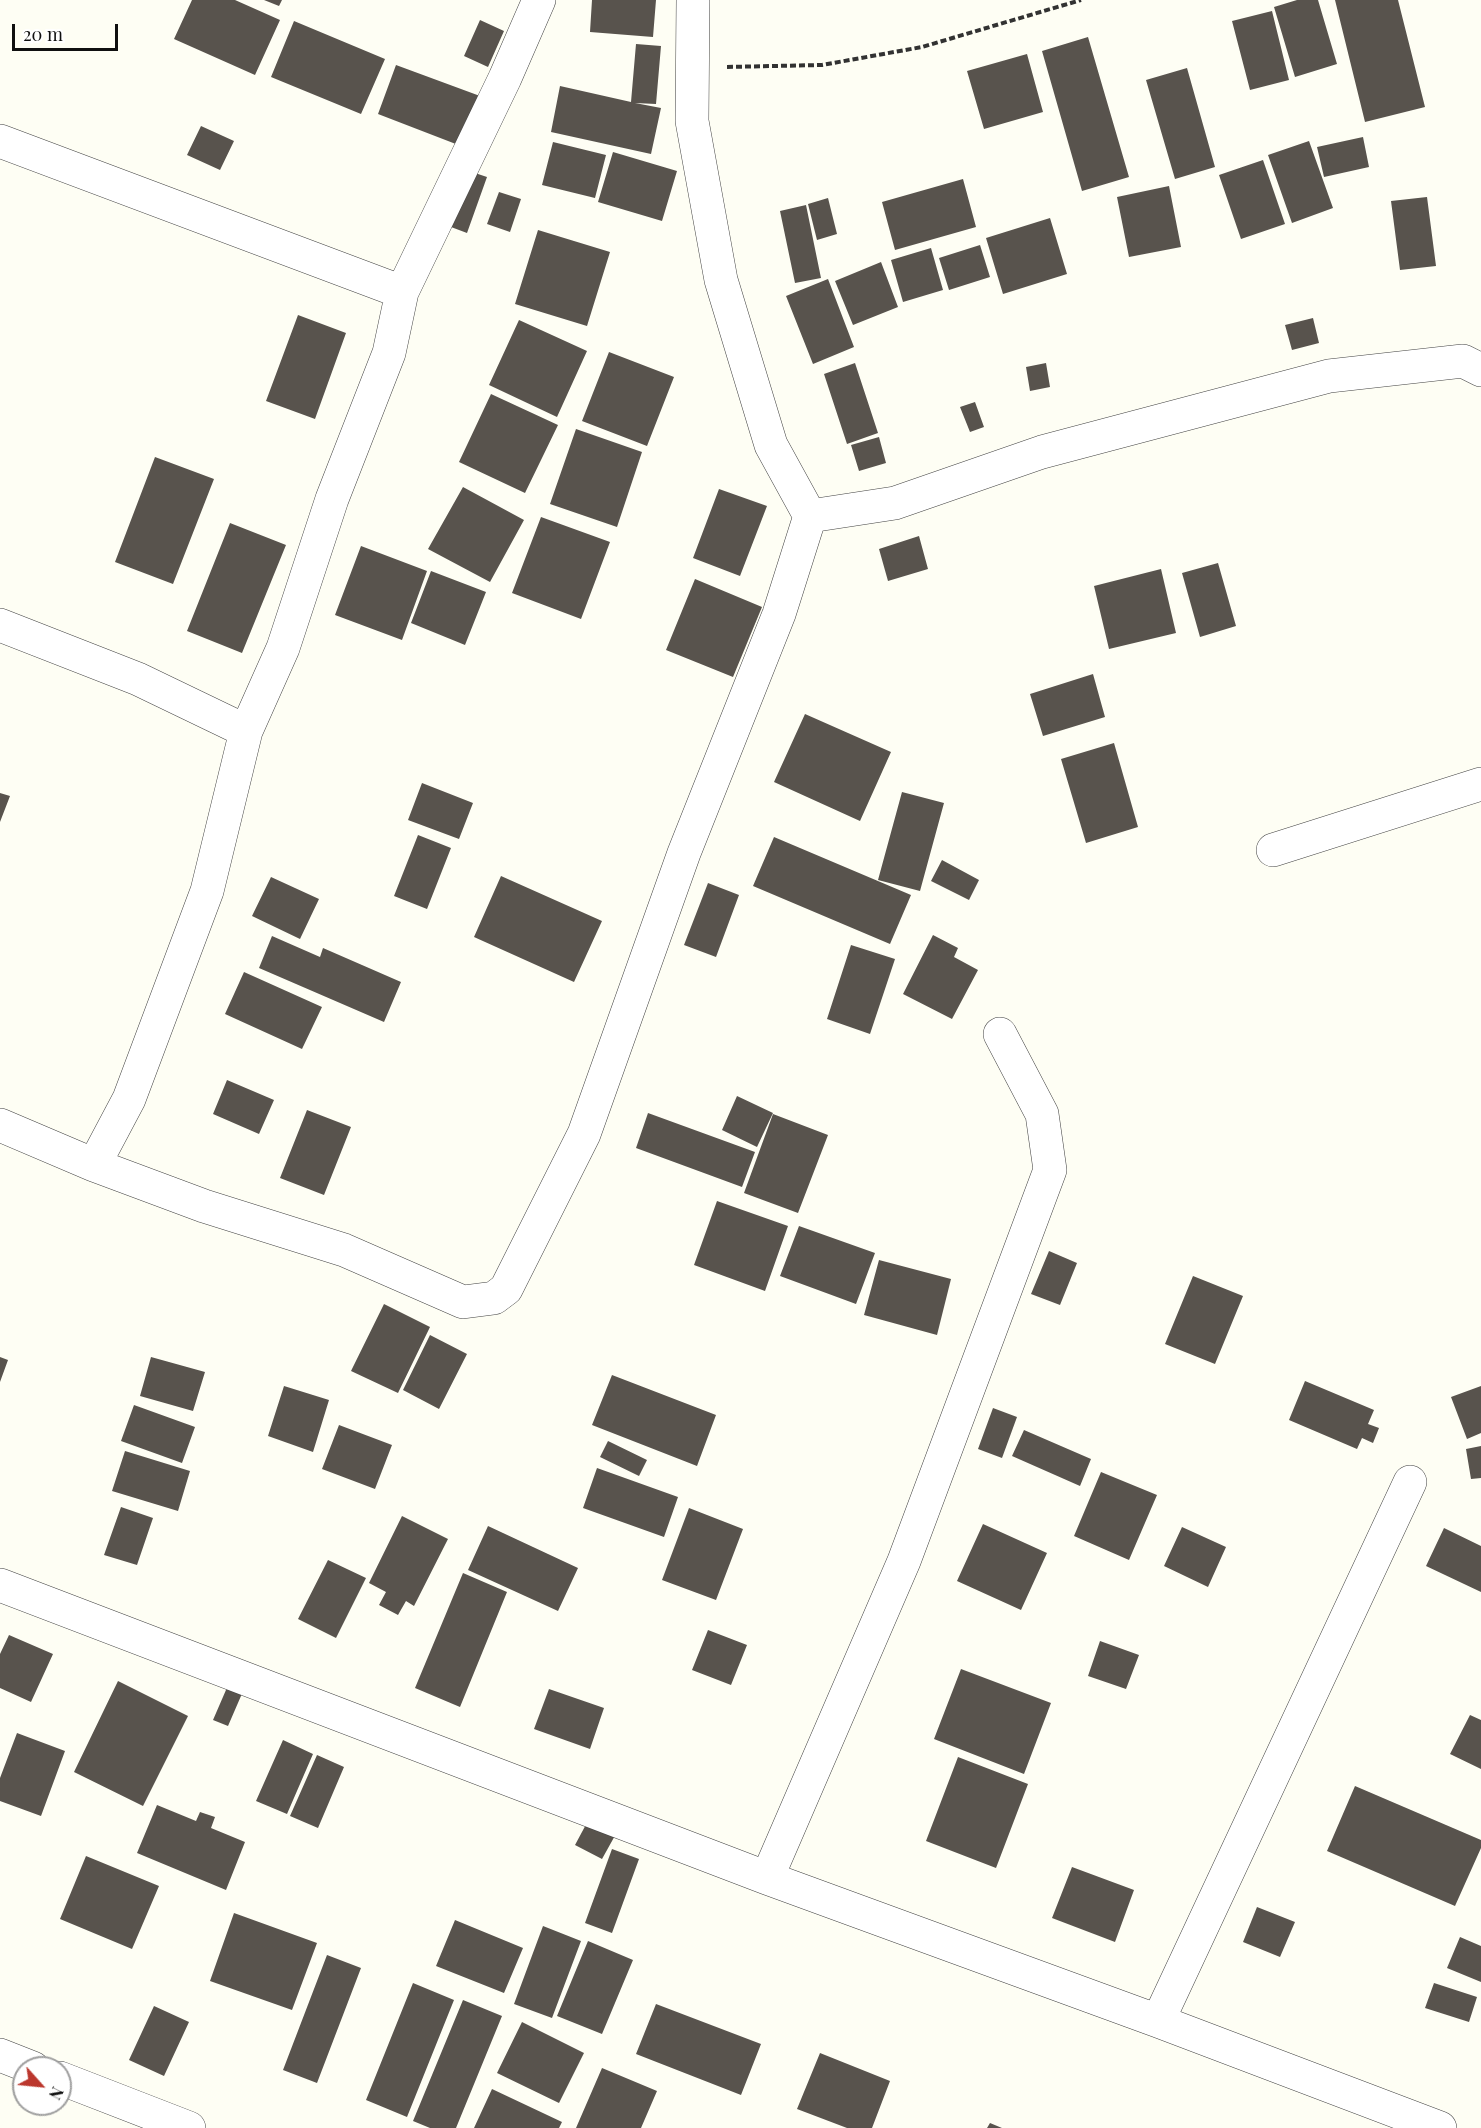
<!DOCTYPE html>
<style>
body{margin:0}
#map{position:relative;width:1481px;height:2128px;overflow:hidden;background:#fefef4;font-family:"Playfair Display",serif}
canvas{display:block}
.north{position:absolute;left:12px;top:2056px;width:60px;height:60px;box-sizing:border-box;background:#fff;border:2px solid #9f9f9f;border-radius:50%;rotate:117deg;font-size:16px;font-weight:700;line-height:24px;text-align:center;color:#101010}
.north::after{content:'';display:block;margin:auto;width:21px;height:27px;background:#bb372d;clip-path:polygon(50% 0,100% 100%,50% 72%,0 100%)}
.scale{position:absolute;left:12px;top:24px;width:106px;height:27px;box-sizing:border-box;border:3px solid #101010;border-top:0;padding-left:8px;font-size:18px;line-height:21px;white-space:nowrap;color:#101010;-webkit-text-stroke:4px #fff;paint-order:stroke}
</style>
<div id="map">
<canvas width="1481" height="2128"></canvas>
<div class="north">N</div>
<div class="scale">20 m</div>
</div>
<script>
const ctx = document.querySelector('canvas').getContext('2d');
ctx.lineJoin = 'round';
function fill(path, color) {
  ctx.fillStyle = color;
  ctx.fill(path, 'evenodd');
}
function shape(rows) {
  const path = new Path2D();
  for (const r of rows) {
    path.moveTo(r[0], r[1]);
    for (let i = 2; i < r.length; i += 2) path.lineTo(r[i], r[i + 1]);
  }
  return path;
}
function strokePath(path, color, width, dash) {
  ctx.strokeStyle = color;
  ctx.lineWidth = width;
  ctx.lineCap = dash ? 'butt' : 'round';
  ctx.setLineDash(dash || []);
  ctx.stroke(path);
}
fill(shape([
 [192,0,235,0,280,20,255,75,174,39],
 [264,0,282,0,279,6],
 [592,0,656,0,653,37,590,32],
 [1297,0,1318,0,1337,64,1295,77,1274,7],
 [1335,0,1398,0,1425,107,1365,122],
 [1272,11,1289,80,1250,90,1232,21],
 [480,20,504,31,488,67,464,56],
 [294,21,385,59,361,114,271,77],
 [1088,37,1129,177,1082,191,1042,51],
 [636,44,661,46,656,104,635,103,661,108,651,154,551,132,560,86,631,102],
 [1027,54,1043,112,984,129,967,71],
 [396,65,480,96,461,146,378,114],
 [1187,68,1215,167,1175,179,1146,80],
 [201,126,234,141,220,170,187,155],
 [1363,137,1369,167,1324,177,1317,147],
 [1309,141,1333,208,1292,223,1268,155],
 [553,142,606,155,595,198,542,185],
 [613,152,677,171,662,221,598,202],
 [1263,160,1285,224,1241,239,1219,175],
 [463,169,487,177,467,233,443,224],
 [963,179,976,227,895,250,882,202],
 [1169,186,1181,247,1129,257,1117,197],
 [499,192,521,199,510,232,487,224],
 [1427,197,1436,266,1400,270,1391,201],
 [828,198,837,234,817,240,808,204],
 [806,205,821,278,795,283,780,211],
 [1050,218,1067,274,1003,294,986,238],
 [538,230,610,252,587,326,515,304],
 [980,245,990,277,949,290,939,258],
 [931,248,943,290,903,302,891,260],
 [881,262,898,307,853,325,835,281],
 [828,279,854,347,813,364,786,296],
 [298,315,346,333,315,419,266,401],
 [1313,318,1319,343,1292,350,1285,325],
 [519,320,587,351,557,417,489,385],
 [609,352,674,377,647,446,582,421],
 [855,363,878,433,847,444,824,374],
 [1046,363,1050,387,1030,391,1026,367],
 [491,394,558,425,525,493,459,462],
 [975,402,984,427,970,432,960,407],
 [576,429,642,452,617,527,550,504],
 [879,437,886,463,859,471,851,445],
 [155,457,214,479,173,584,115,562],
 [463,487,524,520,490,582,428,549],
 [719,489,767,506,740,576,693,558],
 [541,517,610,542,581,619,512,593],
 [230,523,286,545,242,653,187,631],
 [919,536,928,569,888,581,879,549],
 [361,546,427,571,402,640,335,615],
 [1218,563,1236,626,1200,637,1182,573],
 [1161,569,1176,633,1109,649,1094,586],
 [431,571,486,592,465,645,411,623],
 [695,579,762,607,733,677,666,650],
 [1093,674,1105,717,1043,736,1030,694],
 [805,714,891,752,860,821,774,782],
 [1114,743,1138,827,1086,843,1061,759],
 [422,783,473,803,459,839,408,820],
 [902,792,944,803,920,891,878,880],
 [0,793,10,796,0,822],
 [418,835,451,848,427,909,394,896],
 [774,837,911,895,890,944,753,886],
 [942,860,979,880,969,900,931,881],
 [501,876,602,921,574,982,474,937],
 [271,877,319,899,300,939,252,916],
 [708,883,739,895,716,957,684,945],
 [933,935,958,948,954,957,978,970,952,1019,903,994],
 [272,936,320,957,323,948,401,982,384,1022,259,968],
 [851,945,895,959,870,1034,827,1019],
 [244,972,322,1007,302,1049,225,1014],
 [227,1080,274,1100,259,1134,213,1114],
 [737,1096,773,1113,757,1147,722,1130],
 [307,1110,351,1127,324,1195,280,1178],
 [648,1113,755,1152,742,1187,636,1148],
 [773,1114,828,1135,798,1213,744,1193],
 [717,1201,788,1226,765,1291,694,1265],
 [799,1226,875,1253,856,1304,780,1276],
 [1049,1251,1077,1263,1060,1305,1031,1294],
 [879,1260,951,1279,937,1335,864,1315],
 [1193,1276,1243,1296,1215,1364,1165,1344],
 [384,1304,430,1327,398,1393,351,1371],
 [430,1335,467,1354,439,1409,403,1390],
 [0,1357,8,1360,0,1382],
 [151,1357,205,1372,193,1411,140,1396],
 [612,1375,716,1415,697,1466,592,1425],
 [1305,1381,1374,1410,1368,1424,1379,1428,1373,1443,1362,1438,1357,1449,1289,1420],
 [284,1386,329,1400,313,1452,268,1436],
 [1481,1386,1481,1433,1467,1439,1451,1397],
 [134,1405,195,1427,182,1463,121,1441],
 [993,1408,1017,1417,1002,1458,978,1449],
 [339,1425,392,1445,375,1489,322,1469],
 [1024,1430,1091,1459,1080,1486,1012,1456],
 [608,1441,647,1460,639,1476,600,1457],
 [1481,1446,1481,1478,1471,1479,1466,1449],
 [125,1451,190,1471,178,1511,112,1491],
 [597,1468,678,1497,664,1537,583,1508],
 [1101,1472,1157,1495,1129,1560,1074,1536],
 [121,1507,153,1518,137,1565,104,1555],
 [689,1508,743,1529,716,1600,662,1580],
 [402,1516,448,1539,414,1606,406,1601,398,1615,379,1605,386,1592,369,1583],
 [983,1524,1047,1553,1021,1610,957,1581],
 [488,1526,578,1568,558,1611,468,1570],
 [1182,1527,1226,1547,1208,1587,1164,1566],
 [1444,1528,1481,1546,1481,1592,1426,1566],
 [328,1560,366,1578,336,1638,298,1619],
 [463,1573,507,1592,460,1707,415,1688],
 [708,1630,747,1645,731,1685,692,1670],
 [9,1635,53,1654,31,1702,0,1688,0,1654],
 [1100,1641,1139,1655,1126,1689,1088,1676],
 [961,1669,1051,1703,1024,1774,934,1739],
 [118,1681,188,1716,143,1806,74,1772],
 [229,1683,244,1689,228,1726,213,1720],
 [549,1689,604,1708,590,1749,534,1729],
 [1470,1715,1481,1720,1481,1769,1450,1754],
 [17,1733,65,1751,41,1816,0,1801,0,1778],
 [283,1740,313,1754,287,1814,256,1801],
 [317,1755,344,1767,318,1828,290,1816],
 [958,1757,1028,1784,996,1868,926,1841],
 [1355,1786,1481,1840,1481,1848,1455,1906,1327,1851],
 [157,1805,196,1821,200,1812,215,1817,211,1828,245,1842,226,1890,137,1853],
 [590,1817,617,1832,602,1859,575,1845],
 [612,1849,639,1859,612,1933,585,1923],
 [86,1856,159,1886,132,1949,60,1919],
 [1072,1867,1134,1890,1115,1942,1052,1918],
 [1257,1907,1295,1922,1280,1957,1243,1942],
 [234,1913,317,1943,292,2010,210,1981],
 [455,1920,523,1948,504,1993,436,1966],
 [543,1926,581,1941,552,2018,514,2004],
 [1460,1937,1481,1946,1481,1982,1447,1968],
 [588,1941,633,1960,602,2034,557,2016],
 [327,1955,361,1968,317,2083,283,2070],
 [413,1983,454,2000,407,2117,366,2100],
 [1434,1983,1477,1997,1469,2022,1425,2008],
 [463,2000,502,2016,456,2128,430,2128,413,2121],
 [656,2004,761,2044,741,2095,636,2054],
 [154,2006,189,2022,164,2076,129,2060],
 [522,2022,584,2053,559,2103,497,2073],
 [820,2053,890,2081,872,2128,847,2128,797,2109],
 [602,2068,657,2091,641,2128,576,2128],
 [492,2089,562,2122,559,2128,474,2128],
 [990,2123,1002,2128,987,2128]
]), '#58534d');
const minor = shape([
 [693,0,692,121,721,280,771,445,810,516,895,503,1042,452,1329,376,1463,361,1481,370],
 [0,141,402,292],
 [0,625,138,679,246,731],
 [1273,850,1481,784],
 [0,1125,94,1165,204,1206,344,1250,463,1302,494,1298,506,1289,584,1134,684,853,779,614,810,516],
 [94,1165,129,1099,207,891,246,731,283,648,332,499,389,353,402,292,505,78,539,0],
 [0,1585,767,1878,1158,2021,1440,2128],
 [767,1878,904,1561,1050,1170,1042,1114,1000,1034],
 [1158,2021,1410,1482],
 [0,2055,33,2068],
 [60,2078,189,2128]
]);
strokePath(minor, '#434343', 34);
strokePath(shape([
 [727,67,822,65,922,47,1081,0]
]), '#323232', 4, [6, 3]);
strokePath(minor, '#fff', 33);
</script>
